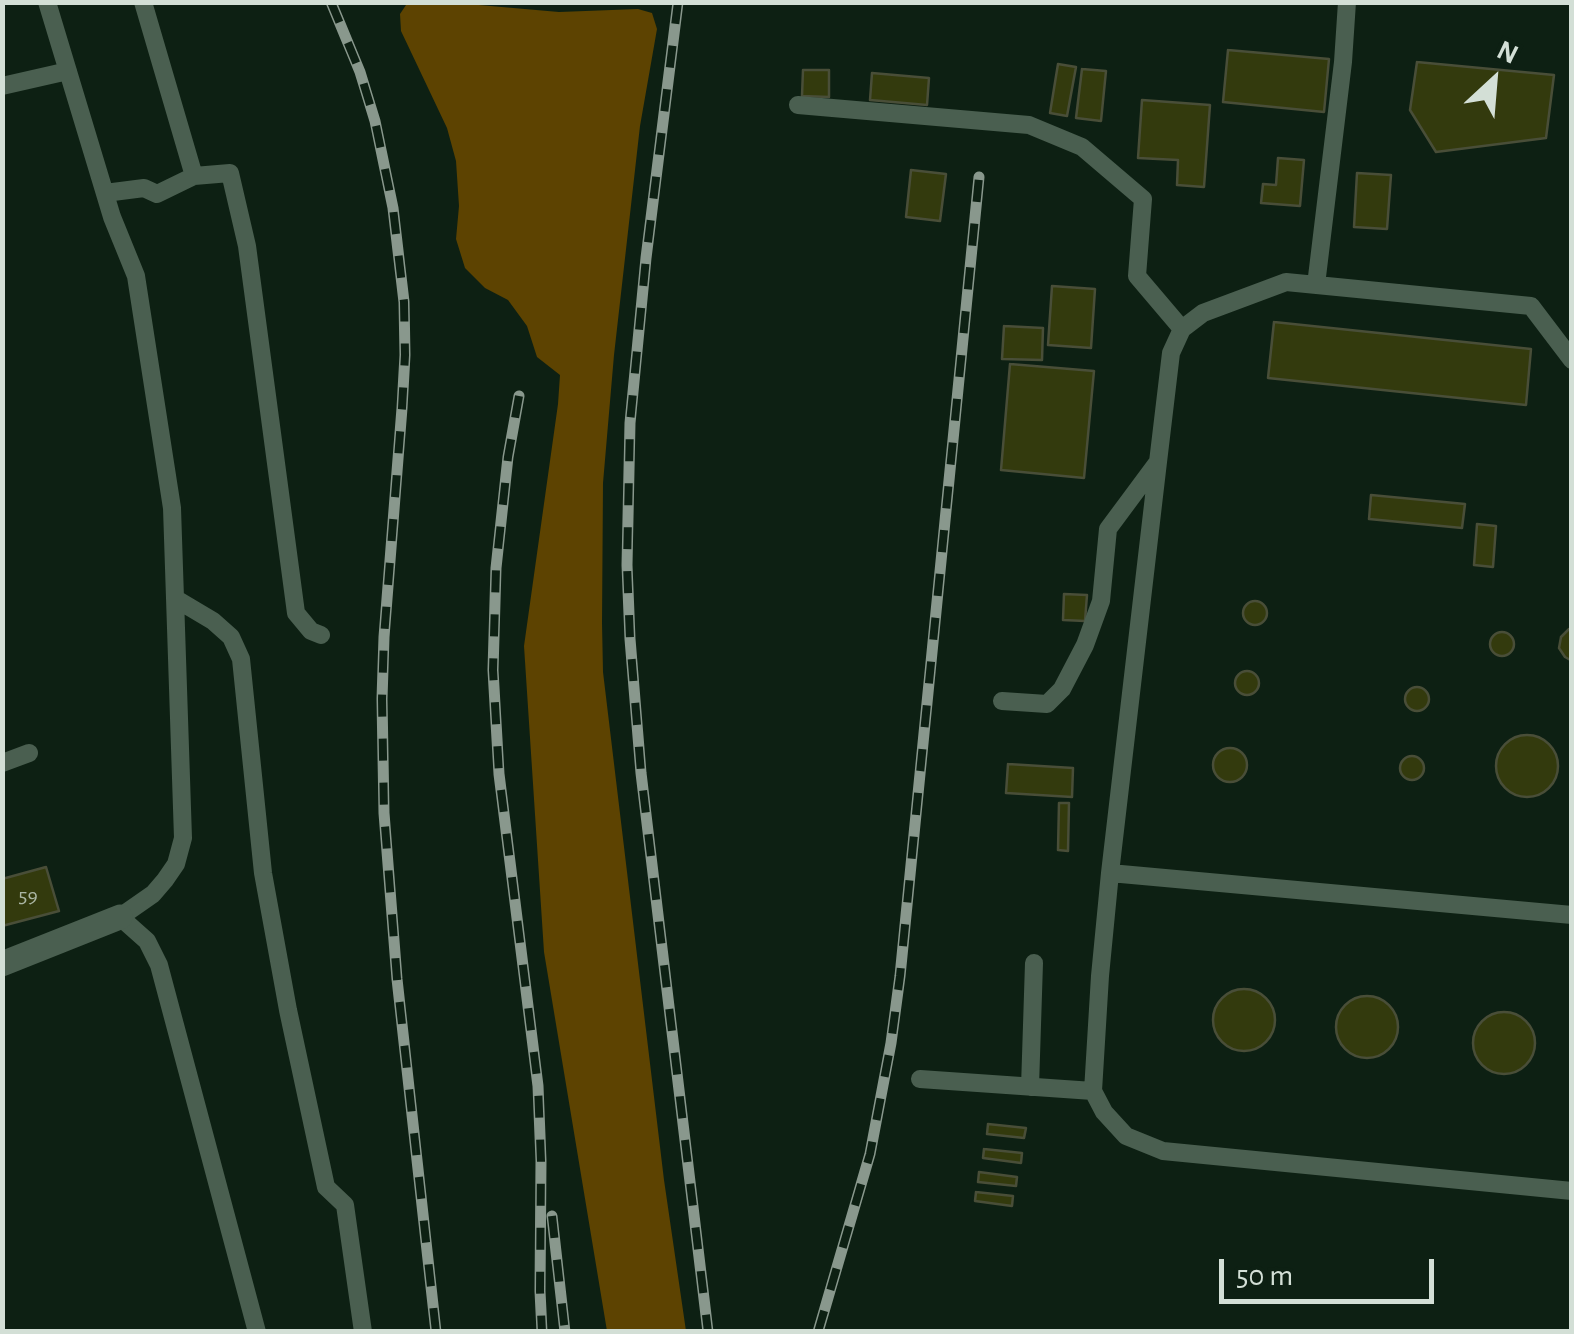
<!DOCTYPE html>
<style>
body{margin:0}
#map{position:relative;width:1574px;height:1334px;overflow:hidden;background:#0d2013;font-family:"Alegreya Sans",sans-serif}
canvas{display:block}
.frame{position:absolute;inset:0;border:5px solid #d3dfd6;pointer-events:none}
.north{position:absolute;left:1444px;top:30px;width:100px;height:100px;-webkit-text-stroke:8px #0d2013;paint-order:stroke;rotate:26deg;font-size:28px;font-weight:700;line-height:40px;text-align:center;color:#d3dfd6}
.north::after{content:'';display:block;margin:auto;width:35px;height:45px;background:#d3dfd6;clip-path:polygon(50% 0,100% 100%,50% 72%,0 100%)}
.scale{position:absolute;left:1219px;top:1259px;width:215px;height:45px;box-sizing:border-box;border:5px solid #d3dfd6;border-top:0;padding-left:12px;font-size:30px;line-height:35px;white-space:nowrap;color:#d3dfd6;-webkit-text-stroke:8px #0d2013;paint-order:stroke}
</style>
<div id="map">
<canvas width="1574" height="1334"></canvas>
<div class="frame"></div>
<div class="north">N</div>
<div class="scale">50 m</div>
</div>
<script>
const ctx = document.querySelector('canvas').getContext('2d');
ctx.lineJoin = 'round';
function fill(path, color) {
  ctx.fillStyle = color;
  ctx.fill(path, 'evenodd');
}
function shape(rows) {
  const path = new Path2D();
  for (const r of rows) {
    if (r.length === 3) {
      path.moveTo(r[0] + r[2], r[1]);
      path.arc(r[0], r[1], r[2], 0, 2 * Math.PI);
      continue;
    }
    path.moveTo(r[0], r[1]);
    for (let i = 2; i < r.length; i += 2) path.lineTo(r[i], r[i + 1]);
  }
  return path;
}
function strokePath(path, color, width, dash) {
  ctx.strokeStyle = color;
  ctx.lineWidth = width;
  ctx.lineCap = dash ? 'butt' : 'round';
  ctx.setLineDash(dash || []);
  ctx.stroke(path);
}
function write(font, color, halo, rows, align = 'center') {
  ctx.font = font + ' "Alegreya Sans",sans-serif';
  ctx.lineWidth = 8;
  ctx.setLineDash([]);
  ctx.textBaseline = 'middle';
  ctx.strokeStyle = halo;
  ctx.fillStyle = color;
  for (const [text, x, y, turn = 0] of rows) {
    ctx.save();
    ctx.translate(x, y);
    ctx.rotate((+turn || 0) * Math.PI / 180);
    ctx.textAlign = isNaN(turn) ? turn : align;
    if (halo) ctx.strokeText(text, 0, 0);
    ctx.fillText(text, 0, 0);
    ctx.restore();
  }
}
fill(shape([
 [408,2,456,3,559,12,638,9,652,13,657,29,640,126,614,355,603,483,602,623,603,672,664,1180,686,1331,607,1331,544,952,524,646,558,404,560,375,537,357,527,326,508,300,485,288,465,268,456,239,459,206,456,161,447,128,401,31,400,14]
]), '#5d4301');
const building = shape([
 [1228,50,1329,59,1324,112,1223,102,1228,50],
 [1417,62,1554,75,1546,138,1436,152,1410,110,1417,62],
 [1058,64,1076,67,1067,116,1050,113,1058,64],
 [1082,69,1106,71,1101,121,1076,118,1082,69],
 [803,70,829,70,829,97,802,96,803,70],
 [872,73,929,78,927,105,870,100,872,73],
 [1142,100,1210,105,1204,187,1177,185,1178,160,1138,158,1142,100],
 [1278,158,1304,160,1300,206,1261,203,1263,184,1276,185,1278,158],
 [911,170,946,174,940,221,906,217,911,170],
 [1357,173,1391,175,1387,229,1354,227,1357,173],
 [1052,286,1095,289,1091,348,1048,345,1052,286],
 [1274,322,1531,349,1526,405,1268,378,1274,322],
 [1004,326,1043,328,1042,360,1002,359,1004,326],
 [1010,364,1094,371,1084,478,1001,470,1010,364],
 [1371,495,1465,504,1462,528,1369,519,1371,495],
 [1477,524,1496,526,1493,567,1474,565,1477,524],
 [1064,594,1087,595,1085,621,1063,620,1064,594],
 [1255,613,12],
 [1569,629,1572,629,1572,661,1565,657,1559,648,1561,637,1569,629],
 [1502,644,12],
 [1247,683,12],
 [1417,699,12],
 [1527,766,31],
 [1230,765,17],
 [1412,768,12],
 [1008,764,1073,768,1072,797,1006,793,1008,764],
 [1059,803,1069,803,1068,851,1058,850,1059,803],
 [46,867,59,911,2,926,2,879,46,867],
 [1244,1020,31],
 [1367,1027,31],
 [1504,1043,31],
 [988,1124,1026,1128,1024,1138,987,1134,988,1124],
 [984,1149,1022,1153,1021,1163,983,1158,984,1149],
 [979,1172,1017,1177,1016,1186,978,1182,979,1172],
 [976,1192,1013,1196,1012,1206,975,1201,976,1192]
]);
fill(building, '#333a0d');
strokePath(building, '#494e38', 2.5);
strokePath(shape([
 [47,2,112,217,136,276,172,508,183,838,176,864,165,880,153,894,120,917,147,941,159,965,257,1332],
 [143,2,194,176,230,173,247,246,296,613,311,631,321,635],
 [2,86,68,71],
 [798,105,1029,125,1082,147,1143,199,1137,276,1182,329],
 [105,193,144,188,157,194,194,176],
 [1316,285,1343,62,1347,2],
 [1572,360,1531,306,1286,282,1203,313,1182,329,1171,353,1158,462,1110,873,1100,976,1093,1091,1104,1112,1126,1136,1163,1151,1572,1191],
 [176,599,213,621,231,637,241,659,263,873,288,1010,326,1187,345,1205,363,1332],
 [1002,701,1047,704,1062,689,1085,645,1101,601,1108,529,1157,463],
 [2,763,29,753],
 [1110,873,1572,915],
 [920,1079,1093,1091],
 [1030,1087,1034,963]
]), '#4a5f50', 18);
strokePath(shape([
 [2,964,120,917]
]), '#4a5f50', 25);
const rail = shape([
 [331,2,360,72,375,121,393,208,404,302,405,355,402,408,384,637,382,699,384,813,397,979,436,1332],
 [678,2,646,258,630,423,627,565,630,639,641,773,708,1332],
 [519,396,508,457,496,568,493,670,499,774,538,1086,541,1161,540,1291,542,1332],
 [552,1216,565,1332],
 [818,1332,870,1154,891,1043,900,976,979,177]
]);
strokePath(rail, '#89988d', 11);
strokePath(rail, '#0d2013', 8, [22]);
write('22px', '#abb6a4', null, [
 ["59",28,895]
]);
</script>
